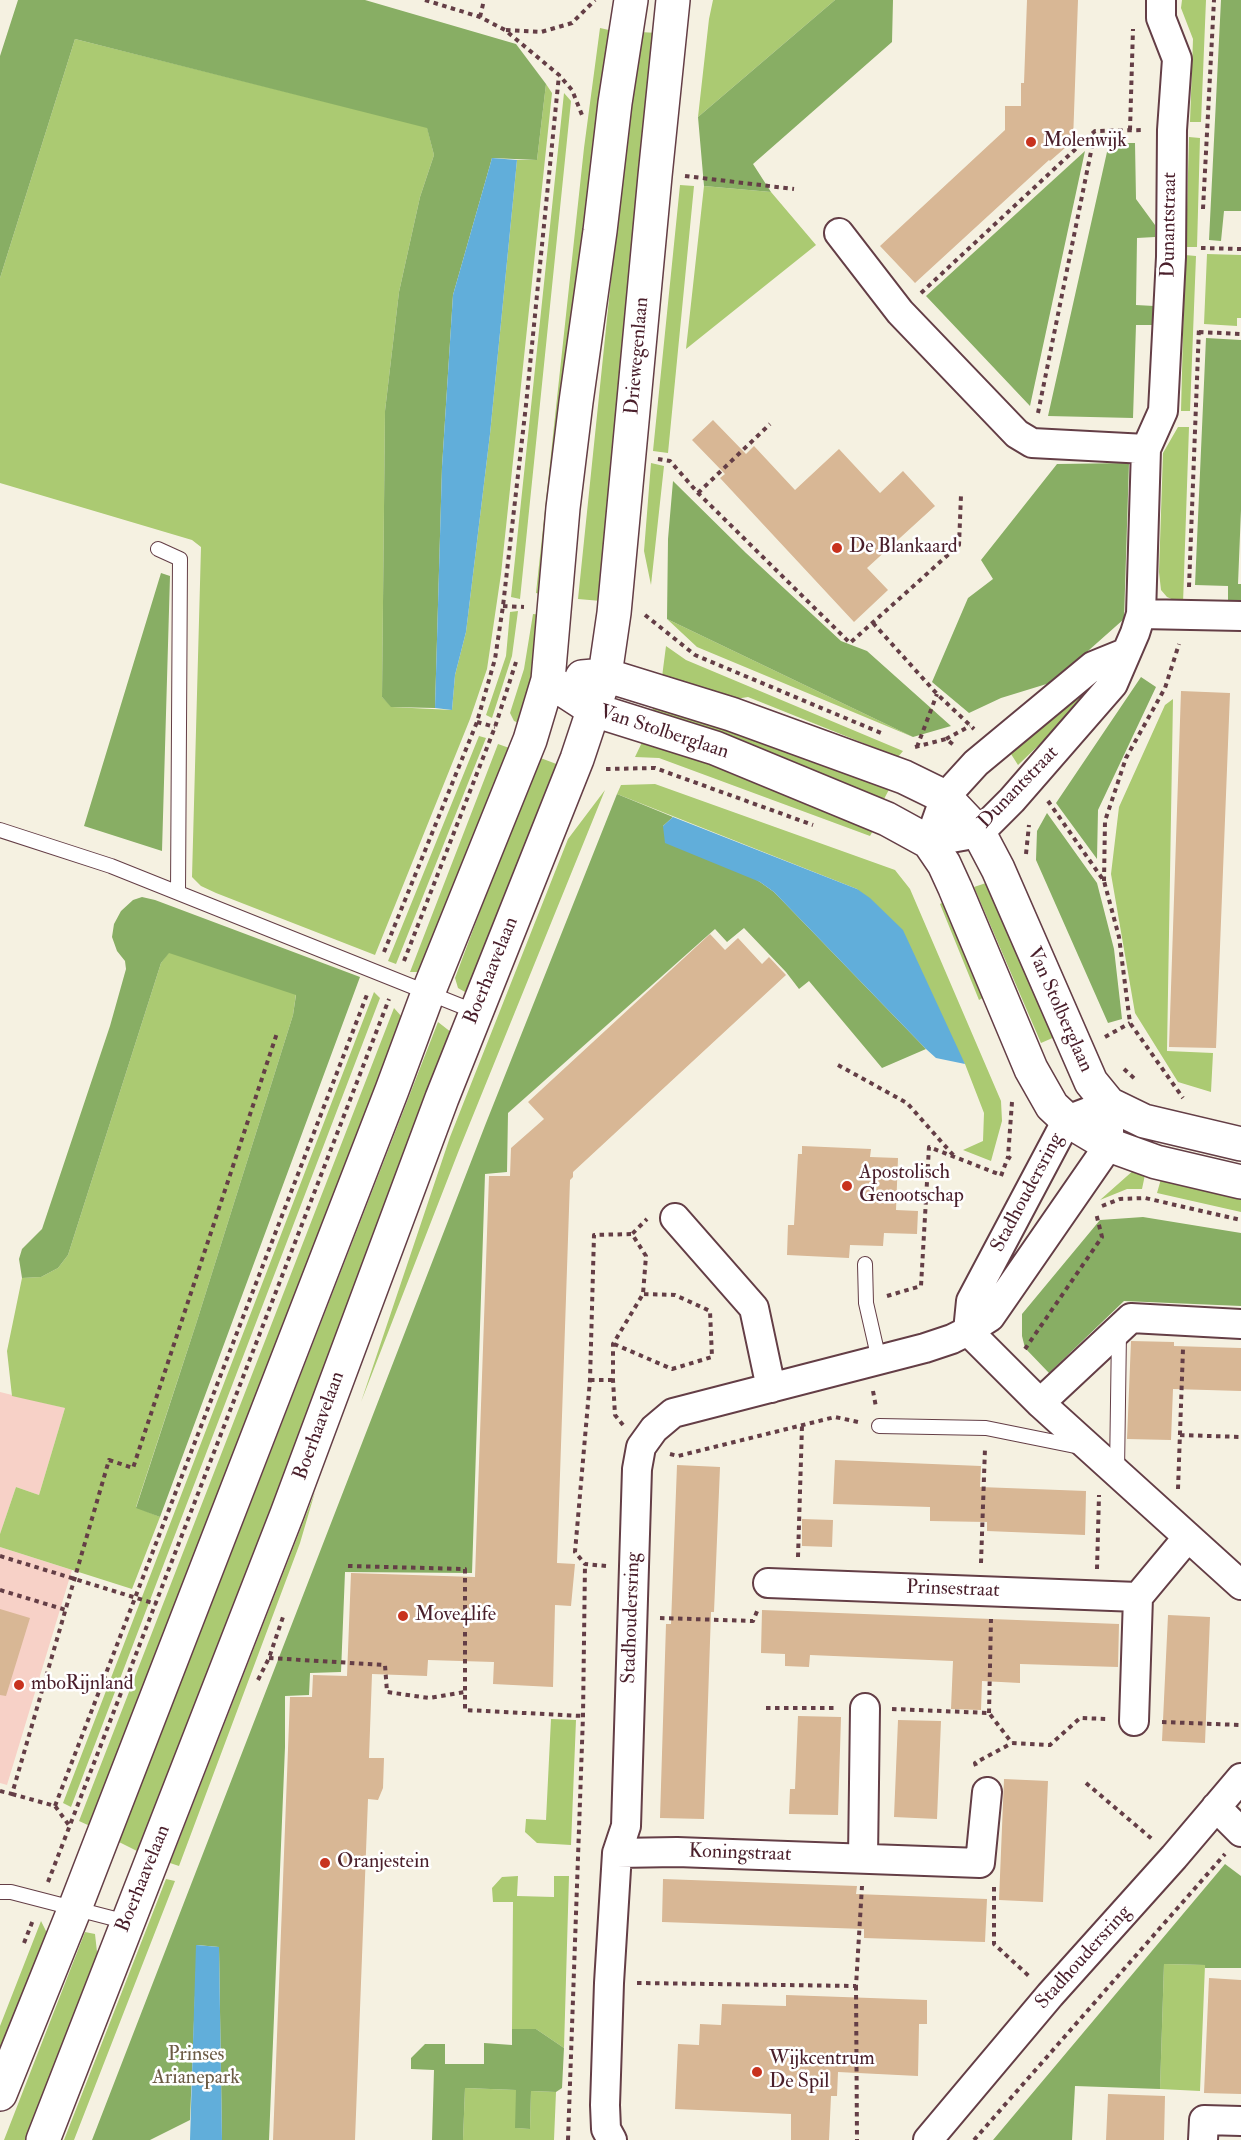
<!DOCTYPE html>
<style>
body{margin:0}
canvas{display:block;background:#f5f1e1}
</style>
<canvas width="1241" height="2140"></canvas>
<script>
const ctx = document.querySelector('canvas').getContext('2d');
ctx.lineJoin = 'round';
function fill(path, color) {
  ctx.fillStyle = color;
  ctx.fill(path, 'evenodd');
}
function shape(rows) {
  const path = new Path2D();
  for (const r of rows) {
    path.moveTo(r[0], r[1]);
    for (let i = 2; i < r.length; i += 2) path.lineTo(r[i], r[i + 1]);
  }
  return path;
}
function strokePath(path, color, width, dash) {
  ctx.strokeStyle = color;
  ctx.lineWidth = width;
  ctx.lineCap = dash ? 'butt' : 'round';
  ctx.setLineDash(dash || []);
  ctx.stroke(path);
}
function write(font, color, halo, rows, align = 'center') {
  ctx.font = font + ' "IM FELL Double Pica",serif';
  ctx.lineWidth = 5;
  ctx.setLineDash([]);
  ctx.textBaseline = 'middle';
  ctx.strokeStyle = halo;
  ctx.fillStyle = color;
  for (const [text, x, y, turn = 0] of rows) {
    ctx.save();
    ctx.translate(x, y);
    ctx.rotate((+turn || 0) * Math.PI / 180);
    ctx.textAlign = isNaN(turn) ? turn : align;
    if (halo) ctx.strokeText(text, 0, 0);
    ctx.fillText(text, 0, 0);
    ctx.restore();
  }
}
fill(shape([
 [0,1392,65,1408,39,1495,16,1487,0,1534],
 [0,1547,72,1570,7,1785,0,1783]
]), '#f7d1c7');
fill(shape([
 [713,0,835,0,698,117,709,19],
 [1182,0,1206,0,1201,122,1190,122,1193,39,1181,8],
 [600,28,609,30,599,103,545,595,536,593,584,148],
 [640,32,658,33,601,601,578,599,620,193],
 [75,39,427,127,434,155,420,197,399,292,385,411,382,697,392,707,452,710,455,675,466,632,490,434,517,160,537,160,546,84,552,93,501,574,487,669,470,719,375,955,216,893,201,886,192,877,201,547,192,540,0,483,0,278],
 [564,93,571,101,520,599,511,597],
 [1189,137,1200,138,1197,247,1186,247],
 [680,185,694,186,668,453,653,451],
 [704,186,771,192,816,245,686,349],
 [1207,254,1241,255,1241,318,1237,318,1237,326,1204,324],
 [1185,255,1196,256,1190,411,1181,411],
 [1178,427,1189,427,1183,604,1167,597,1161,590,1159,572,1163,453],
 [651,463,664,466,651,585,644,551],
 [518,611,512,656,492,718,486,715,506,656,510,612],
 [533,614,544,615,524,725,514,721,510,713,524,669],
 [667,619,913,737,697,647],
 [666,646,686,660,903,751,898,757,748,697,723,701,662,677],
 [1101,670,1108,679,1018,765,1011,754],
 [1173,699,1167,1051,1213,1053,1211,1092,1178,1082,1135,1013,1111,874,1119,807,1165,705],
 [657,700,892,784,884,799,652,711],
 [479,736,486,738,396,964,388,961],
 [645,736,714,762,729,773,874,829,870,836,659,758,635,757],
 [498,744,515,750,420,972,410,972],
 [538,757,559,765,475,986,465,992,458,988,455,978],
 [655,784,895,870,910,889,1001,1101,1002,1121,991,1161,963,1150,983,1141,984,1113,965,1064,857,889,617,794,621,785],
 [605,790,459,1150,361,1402,450,1137,568,839],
 [989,882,1057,1036,1041,1043,974,887],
 [945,901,988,995,979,1000,940,904],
 [169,952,296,994,293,1015,196,1324,136,1507,160,1517,132,1589,0,1547,0,1534,16,1487,39,1495,65,1408,12,1396,7,1351,22,1278,41,1277,58,1268,68,1255,161,963],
 [374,992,380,998,71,1807,63,1803],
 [394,1008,402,1017,90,1826,79,1821],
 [438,1022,456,1036,139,1852,119,1842],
 [1135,1169,1146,1170,1142,1189,1127,1189,1100,1200],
 [1163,1172,1241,1190,1241,1212,1157,1193],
 [315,1492,300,1543,179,1866,170,1863],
 [551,1719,576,1720,571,1845,537,1843,525,1832,526,1819,546,1820],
 [518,1876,517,1896,554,1897,554,1876,569,1876,564,2048,536,2029,512,2029,513,1902,493,1902,492,1888,502,1877],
 [166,1879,175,1881,74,2140,64,2140],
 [41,1921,47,1933,0,2054,0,2026],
 [85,1932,95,1934,98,1961,28,2140,4,2140],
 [1164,1964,1205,1965,1200,2091,1160,2089],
 [465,2088,516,2090,516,2128,530,2129,531,2091,556,2092,554,2140,463,2140]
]), '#abca72');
fill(shape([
 [18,0,365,0,516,44,546,84,537,160,492,158,453,295,442,467,435,708,391,707,382,697,385,411,399,292,420,197,434,155,427,128,75,39,0,278,0,56],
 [835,0,893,0,892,42,753,164,771,192,704,186,698,117],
 [1221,0,1241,0,1241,211,1224,211,1221,241,1209,240],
 [1109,143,1135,143,1136,199,1155,225,1155,237,1137,238,1136,305,1154,306,1154,325,1136,325,1133,418,1048,416],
 [1085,151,1030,406,926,296],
 [1206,338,1241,340,1241,510,1238,584,1241,584,1241,606,1228,607,1228,586,1195,585],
 [1129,463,1124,619,1053,682,1001,698,969,713,932,682,968,598,993,579,981,560,1057,464],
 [673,481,746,553,841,641,867,651,951,726,913,737,667,619,668,539],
 [161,573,170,576,162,851,84,826],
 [1141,677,1156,687,1098,810,1097,859,1056,803],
 [617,794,673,817,663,826,760,882,774,892,926,1049,882,1068,809,981,799,989,786,972,744,928,727,942,715,929,508,1113,507,1172,485,1174,472,1573,345,1572,341,1672,310,1673,309,1695,285,1696,285,1747,269,2140,222,2140,219,1947,197,1945,190,2120,150,2140,92,2140,486,1123],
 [1047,813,1097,883,1114,949,1122,1019,1108,1023,1036,860,1037,831],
 [142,897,155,900,360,977,160,1517,136,1508,196,1324,293,1015,296,995,169,953,161,963,68,1255,58,1268,41,1277,22,1278,19,1259,22,1249,42,1229,110,1026,126,969,125,961,117,951,112,937,114,924,121,911,133,900],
 [1143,1217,1241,1233,1241,1306,1124,1301,1049,1373,1025,1348,1022,1336,1022,1314,1100,1220],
 [1225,1864,1241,1876,1241,1968,1205,1968,1205,1965,1164,1964,1160,2089,1075,2086,1072,2140,993,2140],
 [512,2029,536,2029,564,2048,562,2088,556,2092,531,2091,530,2129,515,2128,516,2090,465,2088,463,2140,432,2140,434,2070,411,2069,411,2058,425,2044,445,2044,445,2064,484,2064,484,2043,512,2045]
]), '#88ae64');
fill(shape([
 [492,158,517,160,490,434,466,632,455,675,452,710,435,708,442,467,453,295],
 [673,817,857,889,870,898,903,930,965,1064,936,1058,926,1049,774,892,760,882,665,843,663,826],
 [196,1945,219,1947,222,2140,190,2140]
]), '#61aeda');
fill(shape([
 [1027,0,1078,0,1073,141,1050,161,1049,160,915,283,880,246,1005,130,1005,106,1021,106,1021,83,1024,83],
 [713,420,746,454,754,446,795,490,839,449,880,493,903,471,935,506,867,568,888,590,854,622,720,478,725,474,692,440],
 [1181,691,1230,693,1216,1048,1169,1047],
 [710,934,725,950,738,938,762,964,769,957,786,975,573,1172,573,1177,570,1180,557,1563,575,1564,571,1606,555,1605,553,1687,493,1684,494,1662,428,1660,427,1676,372,1674,369,1758,384,1758,383,1788,378,1800,368,1799,355,2140,273,2140,290,1697,312,1697,313,1675,347,1676,351,1573,475,1577,489,1176,510,1176,511,1148,544,1119,528,1102],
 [802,1146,871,1149,870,1157,898,1158,896,1210,918,1211,917,1234,884,1233,883,1246,850,1245,849,1258,787,1255,788,1225,794,1225,798,1154,802,1154],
 [1131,1341,1174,1342,1174,1346,1241,1348,1241,1391,1173,1389,1171,1440,1127,1439],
 [835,1460,981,1466,980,1487,1086,1491,1085,1535,987,1531,987,1522,930,1521,930,1507,833,1504],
 [677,1465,720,1467,714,1612,711,1612,704,1819,660,1818,666,1624,671,1624],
 [802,1519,833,1520,832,1547,802,1546],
 [0,1609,30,1618,6,1696,0,1695],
 [762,1610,1119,1624,1118,1667,1020,1664,1020,1683,982,1681,981,1710,951,1709,953,1661,810,1655,809,1667,785,1666,785,1654,761,1653],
 [1168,1615,1210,1617,1205,1743,1162,1741],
 [798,1716,841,1717,838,1815,789,1814,790,1789,795,1789],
 [898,1720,941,1721,937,1819,894,1817],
 [1004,1779,1048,1781,1043,1902,999,1900],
 [663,1879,857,1886,856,1894,987,1899,985,1942,864,1938,864,1929,662,1922],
 [1209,1978,1241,1980,1241,2094,1204,2093],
 [786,1995,927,2000,927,2024,919,2024,918,2076,838,2072,837,2096,831,2096,829,2140,791,2140,791,2114,675,2109,678,2044,699,2045,700,2024,721,2025,722,2004,786,2006],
 [1108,2094,1165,2096,1164,2140,1106,2140]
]), '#d8b795');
const lane = shape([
 [158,549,180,559,178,892],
 [0,830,111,866,476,1012],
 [865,1264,866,1303,879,1360],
 [879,1426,986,1428,1080,1447],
 [1117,1471,1119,1332],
 [0,1892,11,1892,127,1922]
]);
const street = shape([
 [839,233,900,312,1017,434,1032,443,1146,449],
 [1141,614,1241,616],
 [929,842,979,833,1012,800,1113,684,1135,633,1141,614,1146,449,1163,411,1171,257,1172,130,1177,59,1161,18,1161,0],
 [929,842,945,797,976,763,1093,666,1125,653],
 [675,1218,754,1308,771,1388],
 [968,1331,1040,1403,1241,1585],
 [1040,1403,1131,1318,1241,1324],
 [768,1583,1138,1597,1188,1537],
 [1134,1721,1138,1597],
 [1216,1807,1241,1832],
 [617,1853,677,1852,980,1863,987,1792],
 [863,1858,865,1708],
 [612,2140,606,2129,605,2105,609,1983,617,1853,626,1826,637,1469,641,1447,654,1429,673,1413,925,1348,952,1339,968,1331,990,1317,1109,1145,1109,1104,1067,1120,971,1301,968,1331],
 [928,2140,1050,1995,1174,1857,1241,1778],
 [1203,2140,1204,2120,1241,2121]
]);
const secondary = shape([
 [582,677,605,675,731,714,904,777,945,797,979,833,998,869,1091,1082,1109,1104,1144,1121,1241,1144],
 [548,680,594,710,715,748,887,819,929,842,944,864,955,888,1031,1069,1052,1106,1067,1120,1109,1145,1156,1162,1241,1182],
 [0,2094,75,1908,392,1090,428,993,530,740,548,680,563,508,576,402,600,231,615,103,631,0],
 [43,2140,287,1514,442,1098,577,759,605,675,614,613,655,176,673,0]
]);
strokePath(lane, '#643e46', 16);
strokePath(street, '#643e46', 32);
strokePath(secondary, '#643e46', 36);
strokePath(shape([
 [425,0,480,17,505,30,559,75,572,90,582,115],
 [480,17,484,0],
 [506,30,541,32,572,23,595,0],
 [1130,130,1133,29],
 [685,176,794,189],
 [1203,209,1214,0],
 [1201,248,1241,249],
 [921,293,1095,131,1144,130],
 [1199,332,1241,334],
 [1038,413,1095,132],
 [658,459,670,461,698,493,850,643,959,545,961,495],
 [698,493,770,424],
 [1189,587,1199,327],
 [503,606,524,607],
 [645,615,695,655,881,733],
 [873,623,937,694,974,729],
 [477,722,495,727],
 [946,739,970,726],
 [915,747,946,739,955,746],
 [917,747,937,694],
 [606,769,655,768,813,825],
 [1048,801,1104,881,1119,937,1130,1023,1183,1098],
 [1026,854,1029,825],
 [1104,881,1105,821,1126,758,1165,688,1179,644],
 [384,952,477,722,495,659,503,606,526,405,559,75],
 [404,961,495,727,516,662],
 [1105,1037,1130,1023],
 [838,1065,907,1103,954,1156],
 [1124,1069,1136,1080],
 [1012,1102,1008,1157,1013,1160],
 [1001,1176,1008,1157],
 [1102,1206,1120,1199,1145,1198,1241,1220],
 [887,1296,921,1286,929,1147,1001,1175],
 [614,1344,672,1369,712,1357,710,1311,675,1295,643,1294],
 [1025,1349,1102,1237,1096,1213],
 [590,1380,613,1380],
 [873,1391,876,1407],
 [623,1425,615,1415,613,1380,613,1344,643,1294,646,1256,632,1234,647,1219],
 [1180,1435,1241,1437],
 [670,1454,678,1456,835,1417,858,1422],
 [1178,1489,1183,1349],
 [0,1556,156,1604],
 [798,1557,802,1426],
 [981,1563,985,1448],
 [348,1566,465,1569,465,1710,583,1716],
 [606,1566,585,1564,575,1552,590,1380,594,1235,632,1234],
 [1097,1569,1099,1495],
 [0,1590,66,1610],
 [660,1618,753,1621,758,1609],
 [269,1658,385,1665,387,1692,429,1698,465,1692],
 [258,1680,269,1658,283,1617],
 [766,1708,837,1708],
 [892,1709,989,1713,1012,1743,1050,1745,1080,1718,1106,1719],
 [989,1713,991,1619],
 [1162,1722,1241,1725],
 [976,1766,975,1763,1012,1743],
 [1086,1783,1152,1839],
 [0,1791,12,1794,109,1460,133,1468,277,1033],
 [12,1794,55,1806,71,1828],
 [55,1806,368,992],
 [48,1882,389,999],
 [994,1887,994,1944,1030,1977],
 [24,1943,33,1920],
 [637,1983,856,1986,862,1886],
 [856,1986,857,2140],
 [568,2140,583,1716,585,1564],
 [974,2140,1225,1854]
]), '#643e46', 4, [4.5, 4.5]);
strokePath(lane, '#fff', 14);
strokePath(street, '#fff', 28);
strokePath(secondary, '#fff', 33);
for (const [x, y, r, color] of [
 [1031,142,6,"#c8321e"],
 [837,548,6,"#c8321e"],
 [847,1186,6,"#c8321e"],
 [403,1616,6,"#c8321e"],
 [19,1685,6,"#c8321e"],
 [325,1863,6,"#c8321e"],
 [757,2072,6,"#c8321e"]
]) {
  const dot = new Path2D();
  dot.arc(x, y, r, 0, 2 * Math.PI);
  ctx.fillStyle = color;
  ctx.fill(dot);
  strokePath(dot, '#fff', 2);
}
write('20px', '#4a1f2b', '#fff', [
 ["Molenwijk",1043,142],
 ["De Blankaard",849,548],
 ["Apostolisch",859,1174],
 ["Genootschap",859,1197],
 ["Move4life",415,1616],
 ["mboRijnland",31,1685],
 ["Oranjestein",337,1863],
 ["Wijkcentrum",769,2060],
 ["De Spil",769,2083]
], 'left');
write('20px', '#4a1f2b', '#fff', [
 ["Dunantstraat",1170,225,-89],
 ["Driewegenlaan",638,356,-85],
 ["Van Stolberglaan",664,733,18],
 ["Dunantstraat",1019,788,-46],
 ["Boerhaavelaan",492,971,-68],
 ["Van Stolberglaan",1059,1010,66],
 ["Stadhoudersring",1028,1193,-62],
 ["Boerhaavelaan",320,1426,-70],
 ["Prinsestraat",953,1590,2],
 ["Stadhoudersring",632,1618,-88],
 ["Koningstraat",740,1854,2],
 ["Boerhaavelaan",144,1879,-68],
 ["Stadhoudersring",1084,1958,-48]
]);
write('20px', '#6c5b44', '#fff', [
 ["Prinses",196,2056],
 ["Arianepark",196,2079]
]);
</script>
